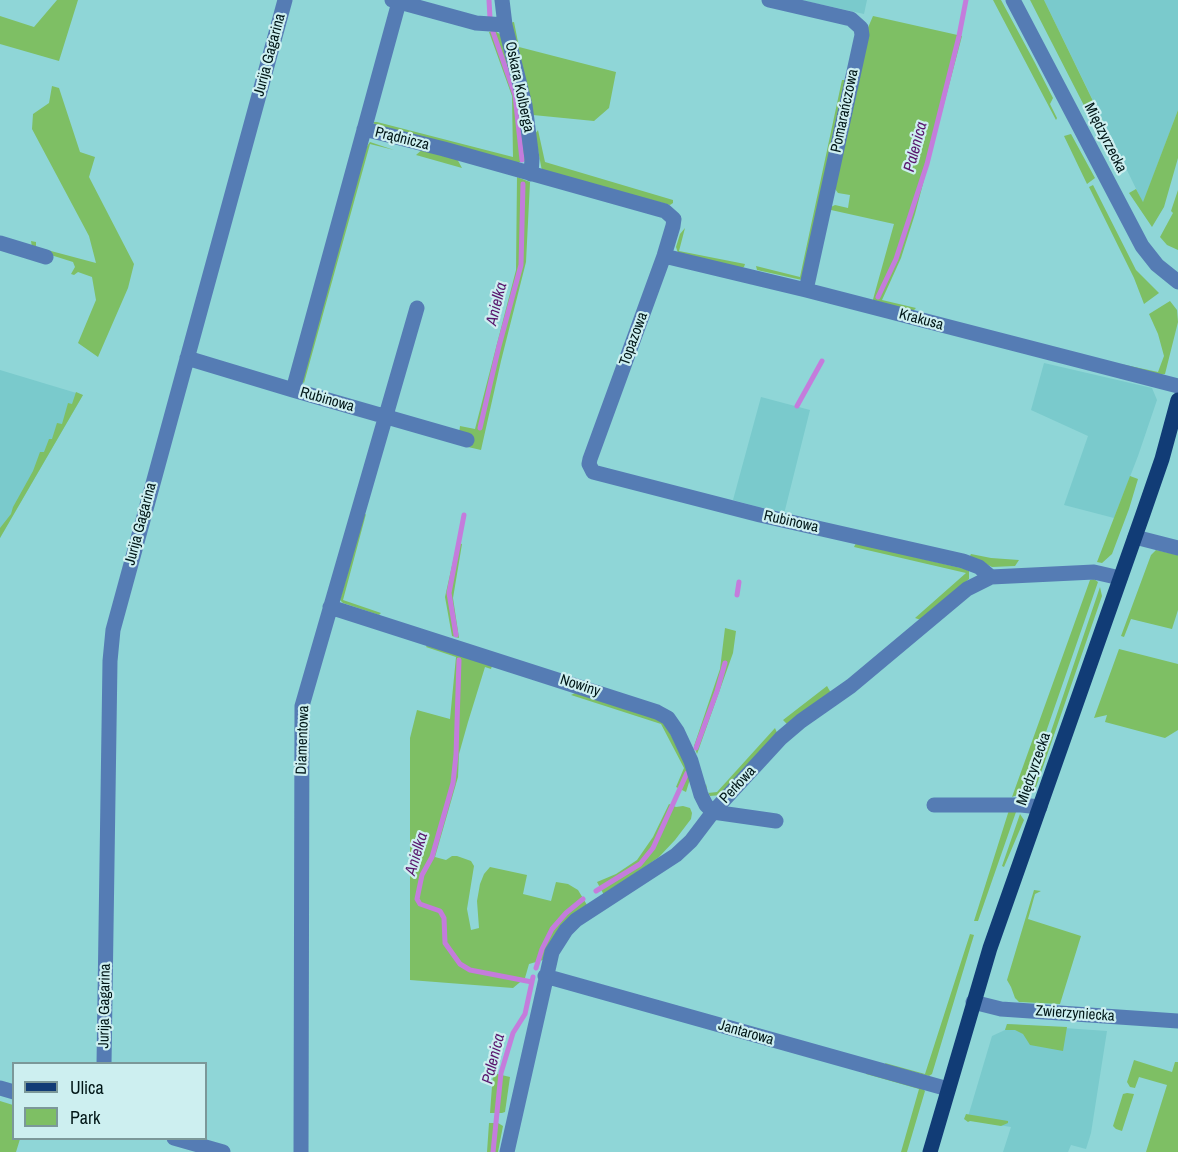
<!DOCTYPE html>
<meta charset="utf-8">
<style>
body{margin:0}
#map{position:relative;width:1178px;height:1152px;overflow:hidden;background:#8fd6d7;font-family:"Archivo Narrow",sans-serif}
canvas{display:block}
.legend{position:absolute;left:12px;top:1062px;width:195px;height:78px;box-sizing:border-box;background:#cdeff0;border:2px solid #7b9899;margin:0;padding:8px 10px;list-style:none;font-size:18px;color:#001617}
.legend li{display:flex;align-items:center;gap:12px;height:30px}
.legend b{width:30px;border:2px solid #7b9899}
</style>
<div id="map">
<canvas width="1178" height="1152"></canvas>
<ul class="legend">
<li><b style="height:8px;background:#113c76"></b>Ulica</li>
<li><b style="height:16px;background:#7ebf64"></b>Park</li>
</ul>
</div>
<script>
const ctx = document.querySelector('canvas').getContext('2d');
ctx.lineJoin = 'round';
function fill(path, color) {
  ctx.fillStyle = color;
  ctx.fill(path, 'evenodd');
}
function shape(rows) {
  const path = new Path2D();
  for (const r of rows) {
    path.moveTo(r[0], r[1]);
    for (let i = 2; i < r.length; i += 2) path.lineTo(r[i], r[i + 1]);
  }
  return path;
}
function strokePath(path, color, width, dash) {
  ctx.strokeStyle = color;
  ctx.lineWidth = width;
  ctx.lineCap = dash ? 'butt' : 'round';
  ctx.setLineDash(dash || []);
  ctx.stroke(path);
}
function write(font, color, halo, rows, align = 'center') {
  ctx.font = font + ' "Archivo Narrow",sans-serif';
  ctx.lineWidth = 4.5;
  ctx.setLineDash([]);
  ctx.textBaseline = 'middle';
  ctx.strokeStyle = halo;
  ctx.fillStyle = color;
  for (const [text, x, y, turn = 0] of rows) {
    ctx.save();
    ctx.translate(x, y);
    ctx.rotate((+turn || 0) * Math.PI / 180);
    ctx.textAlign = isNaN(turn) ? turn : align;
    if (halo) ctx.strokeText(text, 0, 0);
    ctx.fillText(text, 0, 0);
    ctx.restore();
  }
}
fill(shape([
 [801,0,867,0,864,14],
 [1044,0,1178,0,1178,110,1143,203],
 [1044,363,1152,388,1157,400,1138,456,1114,518,1064,505,1088,436,1031,410],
 [0,370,83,395,0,538],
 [761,397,810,410,784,514,733,500],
 [1007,1024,1107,1031,1091,1133,1086,1149,1071,1145,1068,1152,1003,1152,1011,1127,967,1120,992,1036,1005,1030]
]), '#7acacc');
fill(shape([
 [57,0,78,0,59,61,0,44,0,16,34,27],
 [993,0,1001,0,1034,61,1053,98,1050,104,1057,118,1056,120],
 [1030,0,1044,0,1125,167,1117,170],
 [873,16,962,36,915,214,901,258,882,300,916,308,913,311,872,303,894,224,831,210,831,207,835,205,848,208,850,195,838,193,833,186,867,30],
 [514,22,519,47,616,72,609,108,594,121,533,115,509,23],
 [495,31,501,35,511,68,527,160,513,164,375,125,373,122,377,122,513,157,512,96,489,32],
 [842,80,846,80,802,280,757,270,756,266,800,277],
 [52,86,59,88,80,152,95,157,89,177,134,264,128,288,98,357,78,343,96,300,92,277,78,272,74,275,71,274,75,267,73,262,35,250,32,247,31,241,36,242,36,247,96,263,89,236,32,129,33,114,49,103],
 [1178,110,1178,158,1164,207,1152,227,1129,193,1136,189,1143,202],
 [538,130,545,162,673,200,673,203,670,205,542,171,535,134],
 [1071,134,1095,178,1087,184,1064,136],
 [370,142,394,150,370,144,304,383,301,381,365,149],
 [424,148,456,157,462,168,416,155],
 [517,177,530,182,526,262,501,361,481,450,468,447,459,434,460,426,475,429,516,270],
 [1093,185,1136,270,1159,293,1144,304,1134,278,1089,187],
 [1178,190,1178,250,1167,245,1160,237,1173,213,1171,211],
 [685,228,679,251,745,264,744,267,740,269,678,253,676,247,680,234],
 [1170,301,1177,310,1178,322,1165,374,1160,375,1121,364,1158,372,1164,356,1158,334,1149,314],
 [76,392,83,395,0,538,0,528,11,514,13,507,33,471,40,452,44,452,49,439,52,439,57,423,62,424,68,403,72,404],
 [1130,476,1138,479,1129,509,1112,554,1102,563,1097,562],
 [366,514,343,600,381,613,379,615,343,603,340,600,364,515],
 [457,543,462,544,453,598,459,638,452,636,445,597],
 [856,543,965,569,969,571,969,579,921,620,915,618,966,573,854,547],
 [1156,550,1178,555,1178,610,1172,629,1131,619,1124,637,1121,636,1151,555],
 [971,554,991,558,1019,560,1015,566,992,567,970,556],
 [1094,579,1098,582,1037,758,1023,793,1012,797,1090,580],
 [1100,587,1102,596,1035,790,1028,792,1041,761],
 [725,628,736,631,733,653,697,754,694,746,720,669],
 [428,644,492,666,491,669,485,667,468,722,459,754,458,777,435,857,446,860,452,856,457,856,471,861,474,866,467,909,471,930,479,928,477,901,480,884,484,874,490,867,527,875,523,894,551,901,556,882,568,884,578,890,587,905,543,960,529,964,525,978,513,988,410,980,410,738,417,710,450,719,456,657,426,647],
 [1119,649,1178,664,1178,730,1165,738,1105,722,1107,715,1094,718],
 [827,686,831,693,789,726,783,720],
 [575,693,654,716,666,725,690,773,690,779,686,792,676,787,684,768,661,724,571,695],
 [775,728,778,735,721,795,710,796,705,786,706,784,708,793,717,792],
 [669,804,676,807,683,806,690,808,692,813,691,819,675,840,659,857,604,895,597,882,616,874,637,860,653,837],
 [1009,810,1016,812,978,921,974,921],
 [1020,814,1024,820,1004,867,1002,866],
 [1034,890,1041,891,1035,894,1028,919,1081,936,1060,1004,1019,1002,1015,998,1011,987,1007,980],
 [970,934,974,935,932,1074,929,1076,886,1065,885,1063,925,1074],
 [1007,1024,1067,1027,1063,1051,1030,1045,1023,1034,1015,1030,1005,1030],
 [1134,1060,1172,1072,1175,1062,1178,1062,1178,1152,1146,1152,1167,1085,1139,1077,1135,1088,1130,1087,1127,1082],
 [493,1073,510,1077,505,1112,502,1113,490,1113],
 [866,1073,923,1089,925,1091,907,1152,901,1152,919,1089,866,1074],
 [1127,1093,1134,1094,1122,1131,1116,1129,1113,1126,1123,1094],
 [0,1101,13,1105,14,1138,20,1139,16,1152,0,1152],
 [966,1114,1008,1121,1008,1123,1001,1126,970,1121,968,1122,964,1119],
 [489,1123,498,1123,503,1126,498,1152,487,1152]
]), '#7ebf64');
strokePath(shape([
 [489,0,490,18],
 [493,32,515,95,522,160],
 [878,297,896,259,927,164,959,36,966,0],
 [797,406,822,361],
 [480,428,499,346,521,265,523,184],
 [737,595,739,582],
 [456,635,449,593,464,515],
 [459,660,456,755,453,783,432,857,422,875,417,899,420,904,440,911,444,918,445,943,460,964,470,970,532,982],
 [696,748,717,691,725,663],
 [596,891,640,864,653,848,687,773],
 [536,968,542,949,552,929,566,913,583,899],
 [493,1152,501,1073,513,1033,525,1014,533,977]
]), '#c47cdc', 5);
strokePath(shape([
 [392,0,476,23,505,25],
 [502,0,505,25,525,105,532,159,531,174],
 [769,0,851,19,861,28,862,35,806,290],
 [1013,0,1142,246,1157,265,1178,282],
 [364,129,444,149,665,211,674,219,673,226,664,256,590,459,589,464,593,472,760,515,963,561,979,567,991,577],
 [0,243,46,257],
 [664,256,806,290,1178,386],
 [187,358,293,390,467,440],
 [293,390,399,2],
 [1135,537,1178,548],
 [330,607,657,712,668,718,677,731,691,761,701,795,706,805,713,812,776,821],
 [934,805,1021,805,1040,807],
 [545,976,948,1089],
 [973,1002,1001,1009,1178,1021],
 [104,1064,110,661,113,630,285,0],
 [0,1088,14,1092],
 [174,1138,223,1152],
 [301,1152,302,706,417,308],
 [507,1152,552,952,566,930,576,920,676,855,691,841,713,812,781,738,801,721,851,686,967,589,991,577,1094,572,1120,578]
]), '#557cb4', 15);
strokePath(shape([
 [930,1152,990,948,1143,514,1162,459,1178,400]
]), '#113c76', 15);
write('15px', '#001617', '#cdeff0', [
 ["Jurija Gagarina",270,55,-75],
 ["Oskara Kolberga",519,87,78],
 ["Pomarańczowa",845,111,-78],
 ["Międzyrzecka",1105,138,63],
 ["Prądnicza",402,139,14],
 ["Krakusa",921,320,15],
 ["Topazowa",634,339,-70],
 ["Rubinowa",327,400,16],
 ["Rubinowa",791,522,13],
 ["Jurija Gagarina",141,524,-75],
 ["Nowiny",580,686,18],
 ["Diamentowa",303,740,-88],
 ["Międzyrzecka",1034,769,-71],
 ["Perłowa",738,785,-47],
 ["Jurija Gagarina",105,1006,-89],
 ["Zwierzyniecka",1075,1014,4],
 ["Jantarowa",746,1033,16]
]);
write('italic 16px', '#59156d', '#cdeff0', [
 ["Palenica",916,147,-75],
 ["Anielka",497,304,-76],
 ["Anielka",417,854,-73],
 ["Palenica",494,1059,-76]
]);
</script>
